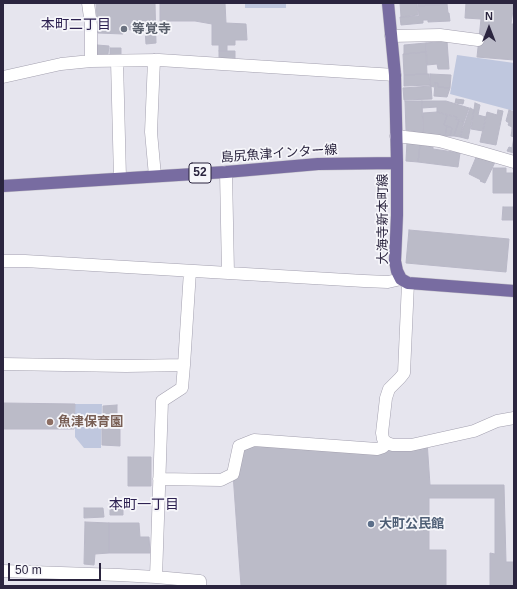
<!DOCTYPE html>
<meta charset="utf-8">
<style>
body{margin:0}
#map{position:relative;width:517px;height:589px;overflow:hidden;background:#e6e5ee;font-family:Arial,sans-serif}
canvas{display:block}
.frame{position:absolute;inset:0;border:4px solid #2b253f;pointer-events:none}
.north{position:absolute;left:469px;top:8px;width:40px;height:40px;-webkit-text-stroke:3px #f6f6fa;paint-order:stroke;rotate:0deg;font-size:11px;font-weight:700;line-height:16px;text-align:center;color:#2b253f}
.north::after{content:'';display:block;margin:auto;width:14px;height:18px;background:#2b253f;clip-path:polygon(50% 0,100% 100%,50% 72%,0 100%)}
.scale{position:absolute;left:8px;top:563px;width:93px;height:18px;box-sizing:border-box;border:2px solid #2b253f;border-top:0;padding-left:5px;font-size:12px;line-height:14px;white-space:nowrap;color:#2b253f;-webkit-text-stroke:3px #f6f6fa;paint-order:stroke}
</style>
<div id="map">
<canvas width="517" height="589"></canvas>
<div class="frame"></div>
<div class="north">N</div>
<div class="scale">50 m</div>
</div>
<script>
const ctx = document.querySelector('canvas').getContext('2d');
ctx.lineJoin = 'round';
function fill(path, color) {
  ctx.fillStyle = color;
  ctx.fill(path, 'evenodd');
}
function shape(rows) {
  const path = new Path2D();
  for (const r of rows) {
    path.moveTo(r[0], r[1]);
    for (let i = 2; i < r.length; i += 2) path.lineTo(r[i], r[i + 1]);
  }
  return path;
}
function strokePath(path, color, width, dash) {
  ctx.strokeStyle = color;
  ctx.lineWidth = width;
  ctx.lineCap = dash ? 'butt' : 'round';
  ctx.setLineDash(dash || []);
  ctx.stroke(path);
}
function write(font, color, halo, rows, align = 'center') {
  ctx.font = font + ' Arial,"Noto Sans JP",sans-serif';
  ctx.lineWidth = 3.5;
  ctx.setLineDash([]);
  ctx.textBaseline = 'middle';
  ctx.strokeStyle = halo;
  ctx.fillStyle = color;
  for (const [text, x, y, turn = 0] of rows) {
    ctx.save();
    ctx.translate(x, y);
    ctx.rotate((+turn || 0) * Math.PI / 180);
    ctx.textAlign = isNaN(turn) ? turn : align;
    if (halo) ctx.strokeText(text, 0, 0);
    ctx.fillText(text, 0, 0);
    ctx.restore();
  }
}
fill(shape([
 [245,3,286,3,286,8,245,8],
 [457,55,514,63,514,111,450,94],
 [75,404,102,404,101,448,84,448,75,437]
]), '#bfc7de');
const building = shape([
 [96,3,155,3,156,43,146,44,145,29,136,29,136,21,131,21,132,30,123,29,123,34,98,33,96,3],
 [160,3,225,3,226,23,246,24,247,40,235,40,235,45,227,45,227,51,219,51,219,45,212,45,212,24,195,21,160,21,160,3],
 [400,3,417,3,418,15,401,17,400,3],
 [418,3,447,3,447,4,418,6,418,3],
 [466,3,514,3,511,24,514,24,514,60,477,57,481,19,465,18,466,3],
 [447,4,448,13,449,13,450,21,428,22,428,20,423,20,423,23,401,25,400,17,419,16,418,6,447,4],
 [447,41,449,69,438,69,437,64,427,65,426,43,447,41],
 [426,43,426,52,404,54,404,45,426,43],
 [97,45,109,46,108,54,97,54,97,45],
 [110,48,121,48,121,56,110,56,110,48],
 [219,51,235,51,235,59,219,58,219,51],
 [426,52,427,74,404,75,403,54,426,52],
 [427,74,429,74,430,85,404,86,404,75,427,74],
 [430,74,451,75,450,88,438,87,438,83,435,83,434,87,430,86,430,74],
 [435,83,438,83,438,87,450,88,447,97,434,96,435,83],
 [431,86,432,99,404,100,403,88,431,86],
 [456,99,464,100,463,104,455,103,456,99],
 [405,101,422,101,423,133,406,130,405,101],
 [422,101,446,101,469,108,464,122,456,120,457,117,437,112,437,107,422,108,422,101],
 [475,103,480,105,478,115,486,117,483,131,471,129,475,103],
 [470,108,474,110,468,139,460,137,470,108],
 [498,110,503,111,496,145,480,142,487,112,497,115,498,110],
 [509,110,514,112,514,130,512,130,512,127,508,125,509,123,506,121,509,110],
 [437,112,447,115,444,125,447,126,445,136,435,135,423,133,423,113,437,112],
 [447,115,457,117,456,120,459,120,454,136,450,136,452,128,444,125,447,115],
 [459,120,464,122,460,137,454,136,459,120],
 [447,126,452,128,450,136,445,136,447,126],
 [512,130,514,130,514,153,507,151,509,147,512,148,514,137,511,136,512,130],
 [407,141,418,143,420,145,418,162,406,161,407,141],
 [420,145,433,147,433,149,460,153,458,167,418,162,420,145],
 [477,155,496,160,485,183,480,181,481,180,469,174,477,155],
 [493,168,506,168,506,173,514,173,514,193,493,193,493,168],
 [503,207,514,207,514,220,502,220,503,207],
 [409,230,509,239,506,272,406,263,409,230],
 [3,403,75,404,74,429,3,429,3,403],
 [117,405,117,416,103,416,103,406,117,405],
 [102,429,120,429,120,446,102,445,102,429],
 [427,441,430,485,504,485,506,562,514,562,514,586,241,586,233,474,239,446,377,449,427,441],
 [128,457,151,457,151,486,128,486,128,457],
 [429,498,495,498,495,554,490,553,490,586,446,586,446,550,429,550,429,498],
 [84,508,103,508,104,517,84,518,84,508],
 [110,509,123,509,123,515,110,515,110,509],
 [85,522,109,523,109,553,95,554,94,565,84,564,85,522],
 [109,523,139,523,140,537,149,537,150,553,109,553,109,523]
]);
fill(building, '#bbbbc8');
strokePath(building, '#b9b8c7', 1);
const minor = shape([
 [88,3,91,25,91,61],
 [391,36,440,35,478,40],
 [154,60,151,132,155,176],
 [117,61,120,178],
 [3,77,61,64,91,61,159,60,395,75],
 [396,136,439,141,483,153,514,162],
 [226,172,228,273],
 [3,261,25,261,364,281,388,282,401,279],
 [408,283,404,373,400,378,389,389,386,398,382,433,383,439,387,443,393,445,411,445,474,431,497,421,514,418],
 [3,364,126,366,184,365],
 [159,479,221,480,233,474,239,446,254,440,377,449,383,447,387,443],
 [3,571,119,575,156,577,200,581,200,586],
 [156,577,162,401,182,388,184,365,190,271]
]);
const major = shape([
 [388,3,395,75,397,163,397,215,395,261,397,271,401,279,408,283,422,284,514,291],
 [3,186,226,172,318,164,397,163]
]);
strokePath(minor, '#a3a0af', 13);
strokePath(major, '#c4c2c9', 13);
strokePath(minor, '#fff', 12);
strokePath(major, '#786ca1', 12);
for (const [x, y, r, color] of [
 [124,29,4,"#6b7280"],
 [50,422,4,"#8d6e63"],
 [371,524,4,"#5c6f8a"]
]) {
  const dot = new Path2D();
  dot.arc(x, y, r, 0, 2 * Math.PI);
  ctx.fillStyle = color;
  ctx.fill(dot);
  strokePath(dot, '#f6f6fa', 1.5);
}
for (const [x, y, w] of [
 [200,173,22]
]) {
  const box = new Path2D();
  box.roundRect(x - w / 2, y - 10, w, 20, 3);
  ctx.fillStyle = '#f6f6fa';
  ctx.fill(box);
  strokePath(box, '#2b253f', 1);
}
write('bold 12px', '#2b253f', null, [
 ["52",200,173]
]);
write('bold 13px', '#5b616d', '#f6f6fa', [
 ["等覚寺",132,29]
], 'left');
write('13px', '#2b253f', '#f6f6fa', [
 ["島尻魚津インター線",279,154,-4],
 ["大海寺新本町線",383,219,-90]
]);
write('bold 13px', '#785e54', '#f6f6fa', [
 ["魚津保育園",58,422]
], 'left');
write('bold 13px', '#4e5e75', '#f6f6fa', [
 ["大町公民館",379,524]
], 'left');
write('14px', '#2d2151', '#f6f6fa', [
 ["本町二丁目",76,25],
 ["本町一丁目",144,505]
]);
</script>
